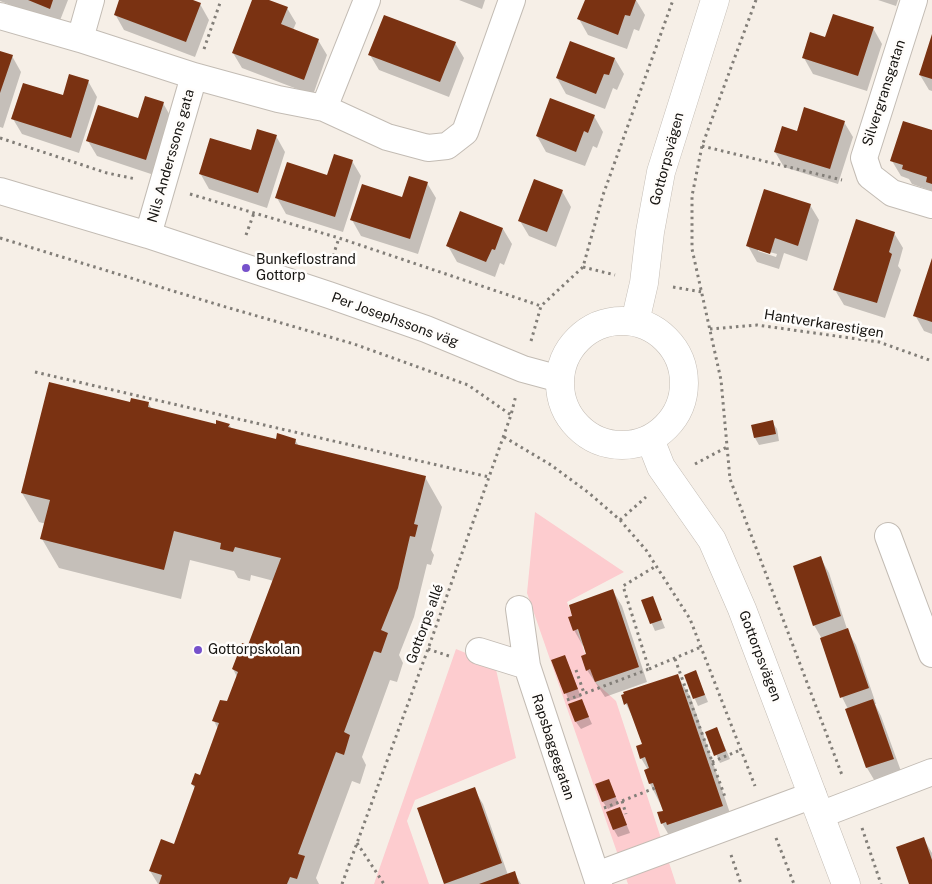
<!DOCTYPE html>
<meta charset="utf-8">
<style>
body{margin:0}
canvas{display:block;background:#f6efe7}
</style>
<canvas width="932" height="884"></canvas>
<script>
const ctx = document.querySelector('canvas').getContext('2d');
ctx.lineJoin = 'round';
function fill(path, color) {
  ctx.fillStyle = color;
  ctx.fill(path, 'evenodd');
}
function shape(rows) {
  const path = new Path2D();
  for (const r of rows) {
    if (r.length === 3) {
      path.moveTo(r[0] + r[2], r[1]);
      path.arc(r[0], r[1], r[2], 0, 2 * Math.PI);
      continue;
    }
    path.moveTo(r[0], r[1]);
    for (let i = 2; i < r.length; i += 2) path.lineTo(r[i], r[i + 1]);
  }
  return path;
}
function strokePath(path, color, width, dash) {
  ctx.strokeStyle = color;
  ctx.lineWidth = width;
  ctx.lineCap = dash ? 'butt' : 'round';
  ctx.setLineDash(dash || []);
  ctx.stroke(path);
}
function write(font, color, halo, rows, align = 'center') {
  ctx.font = font + ' "Public Sans",sans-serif';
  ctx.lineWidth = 5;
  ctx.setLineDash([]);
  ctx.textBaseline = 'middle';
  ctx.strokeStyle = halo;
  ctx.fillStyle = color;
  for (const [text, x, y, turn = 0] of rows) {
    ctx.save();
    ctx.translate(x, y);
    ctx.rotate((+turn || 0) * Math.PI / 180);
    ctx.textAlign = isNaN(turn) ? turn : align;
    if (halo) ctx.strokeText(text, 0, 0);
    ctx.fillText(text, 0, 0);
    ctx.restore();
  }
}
fill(shape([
 [535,512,624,572,567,602,595,682,616,701,676,884,628,884,527,593],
 [456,649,495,665,516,758,415,800,407,821,429,884,374,884]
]), '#fdcccf');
fill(shape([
 [0,0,68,0,59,23,0,1],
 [121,0,189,0,200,4,209,20,195,57,124,30,115,14],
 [254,0,266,0,287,8,296,23,293,30,318,40,327,55,313,95,242,68,233,53],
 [459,0,485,0,482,9],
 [586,0,636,0,645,15,639,31,634,29,627,49,588,35,579,19],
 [878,0,898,0,896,6],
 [873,28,882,44,867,91,813,74,804,58,826,38],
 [932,36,932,91,929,90,920,75],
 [455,43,464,58,449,97,379,70,370,55],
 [0,53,12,56,21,72,3,128,0,127],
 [615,59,624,74,617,90,613,88,605,109,566,94,557,78],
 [88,81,97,97,79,153,22,134,13,119,63,97],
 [163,103,172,119,154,175,97,156,88,141,139,119],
 [594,116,603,132,597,148,593,146,585,166,546,152,537,136],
 [844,122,853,137,838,184,784,167,775,152,797,132],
 [932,131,932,191,912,184,909,179,901,176,892,161],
 [276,136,285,152,267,208,209,189,200,173,251,152],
 [352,161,361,176,343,232,286,214,277,198,328,177],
 [427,183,436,198,418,254,361,236,352,220,403,198],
 [562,191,571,207,556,247,529,236,520,221],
 [810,205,819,220,807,261,784,253,779,269,757,262,748,246],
 [758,249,777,254,776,257,758,251],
 [503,229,512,244,504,265,500,263,495,277,457,262,448,246],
 [894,233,903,248,898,266,901,270,885,318,844,305,835,290],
 [932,261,932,334,924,331,915,315],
 [148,403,152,409,218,425,229,425,232,429,277,441,295,440,299,446,425,477,442,507,431,550,434,555,431,565,427,564,414,617,399,655,403,663,397,682,390,680,362,757,366,765,360,784,352,781,316,878,319,884,158,884,150,871,175,846,195,789,192,784,201,776,218,729,214,721,228,703,237,677,233,669,249,647,274,581,251,575,250,581,238,578,234,571,190,560,181,599,59,568,42,539,46,524,39,522,22,493,131,404],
 [772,422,777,429,779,441,759,445,755,438,752,426],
 [820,557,829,573,848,632,856,645,876,704,875,704,881,716,902,774,876,783,867,768,846,709,848,709,842,697,822,639,814,625],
 [613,591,622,606,647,682,605,697,587,670,588,655,584,645,583,646,574,630],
 [652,597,665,628,655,631,642,601],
 [565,656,581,697,569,701,553,660],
 [696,672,708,702,698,706,685,676],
 [677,675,691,698,735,828,675,846,662,823,664,811,650,784,646,771,648,770,641,758,643,744,635,722,622,696],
 [581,700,592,724,581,729,576,722],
 [717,729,730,759,720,763,707,733],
 [608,780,619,804,608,809,603,802],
 [474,789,483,804,508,875,514,872,521,884,445,884,419,808],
 [623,816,630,833,618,837,614,830],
 [923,838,932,853,932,884,910,884]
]), '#0003');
fill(shape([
 [28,0,53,0,50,9],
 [119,0,193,0,201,3,186,42,114,15],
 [252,0,269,0,288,7,281,24,319,39,304,80,232,53],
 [585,0,636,0,630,16,625,15,618,35,577,19],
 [833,14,874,27,858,76,802,58,810,32,825,37],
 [384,15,456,42,440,82,368,55],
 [932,34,932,79,919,75],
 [570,41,615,58,609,75,604,74,596,94,556,78],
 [0,51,13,55,0,93],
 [69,74,89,80,71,138,11,119,23,83,63,95],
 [145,96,164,102,146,160,86,141,98,105,138,118],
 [550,98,595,115,588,133,584,131,576,152,536,136],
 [804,107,845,121,830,169,774,152,782,126,797,131],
 [903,121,932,130,932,184,926,182,927,177,902,169,903,165,890,161],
 [257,129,277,135,258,193,199,174,210,138,251,150],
 [334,154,353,160,335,217,275,198,287,162,327,175],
 [409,176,428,182,410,239,350,220,362,184,402,197],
 [534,179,563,190,547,232,518,221],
 [764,189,811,204,798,246,775,238,770,254,746,246],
 [460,211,503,228,495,250,492,249,486,262,446,246],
 [856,219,895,232,889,252,892,254,877,303,833,290],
 [932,258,932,322,913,316],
 [49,382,130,402,131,398,149,402,148,407,216,424,216,420,230,424,228,427,276,439,277,433,296,439,295,444,426,476,414,524,418,525,415,537,410,536,398,588,381,630,388,633,381,653,374,651,344,732,350,735,344,755,336,752,298,854,305,856,297,879,290,877,287,884,159,884,162,875,149,871,161,839,174,844,195,786,191,784,195,773,200,775,219,723,212,721,220,700,227,701,238,672,232,669,242,643,248,645,281,558,235,547,233,552,220,549,221,543,174,531,164,570,40,539,50,500,21,493],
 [773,420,776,434,754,438,751,425],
 [821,556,841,616,813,626,793,566],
 [613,589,639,667,595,682,590,669,586,671,581,656,586,654,578,629,573,631,568,617,572,616,569,605],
 [653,596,662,620,650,624,641,600],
 [848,628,869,688,840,698,820,638],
 [565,655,578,689,564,694,551,660],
 [696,670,705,695,693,699,684,675],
 [678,674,723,806,667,825,666,822,661,824,657,812,663,811,653,783,649,784,644,770,649,768,645,757,640,759,636,746,642,744,627,703,624,705,621,695,624,694,623,692],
 [582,699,589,717,575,722,568,704],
 [873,699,894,759,866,768,845,709],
 [717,727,726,751,714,756,705,732],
 [609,779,616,797,602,802,595,784],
 [475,787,502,863,444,884,417,808],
 [620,807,627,825,613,830,606,812],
 [924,837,932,860,932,884,909,884,896,847],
 [515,871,519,884,479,884]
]), '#7a3212');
const street = shape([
 [91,0,80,39,194,76,278,99,324,108,387,137,428,148,447,146,465,132,512,0],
 [914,0,864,158,870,176,892,193,932,205],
 [0,16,80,39],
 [324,108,367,0],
 [0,191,148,235,329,295,426,329,523,369,560,379],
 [148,235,194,76],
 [888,536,932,654],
 [519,609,527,666],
 [479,651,527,666,599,884],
 [820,815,932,772],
 [597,875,813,795]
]);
const secondary = shape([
 [622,383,62],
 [635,322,644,283,650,232,661,172,715,0],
 [650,439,661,467,712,540,742,609,846,884]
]);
strokePath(street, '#c3bcb4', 28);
strokePath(secondary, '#c3bcb4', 29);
strokePath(shape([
 [756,0,702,146,692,196,692,249,721,380,730,479,842,775],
 [204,49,221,0],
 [0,138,107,173,136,179],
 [702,146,842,180],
 [190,194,339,238,541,306],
 [246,235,254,213],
 [0,238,219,305,354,344,468,385,511,415],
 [331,262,339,238],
 [583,267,615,275],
 [673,287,702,292],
 [710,329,757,325,879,342,932,361],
 [531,341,541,306,583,267,603,195,673,0],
 [35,372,489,477],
 [504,437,551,465,589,493,620,520,646,550,690,619,755,786],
 [695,464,727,447],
 [620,520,646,497],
 [428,649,452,657],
 [675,659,725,797],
 [649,669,701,647],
 [576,670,584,693],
 [567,700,649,669,623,586,656,566],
 [712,762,740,750],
 [622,801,626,814],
 [604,808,655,788],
 [862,828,881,884],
 [776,838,794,884],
 [357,843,384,884],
 [731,855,741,884],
 [342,884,428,649,511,415,516,395]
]), '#827e78', 3, [2.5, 4]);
strokePath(street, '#fff', 26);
strokePath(secondary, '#fff', 28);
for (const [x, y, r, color] of [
 [246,268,5,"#7651cb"],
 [198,650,5,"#7651cb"]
]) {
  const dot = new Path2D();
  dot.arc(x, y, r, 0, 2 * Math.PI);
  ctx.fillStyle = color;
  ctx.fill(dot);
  strokePath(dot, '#fffdfb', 2);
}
write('14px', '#151310', '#fffdfb', [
 ["Silvergransgatan",884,93,-72],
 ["Nils Anderssons gata",171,156,-74],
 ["Gottorpsvägen",667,159,-75],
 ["Per Josephssons väg",395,320,20],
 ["Hantverkarestigen",824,324,9],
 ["Gottorps allé",425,624,-70],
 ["Gottorpsvägen",760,656,69],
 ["Rapsbaggegatan",553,747,72]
]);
write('14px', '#151310', '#fffdfb', [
 ["Bunkeflostrand",256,260],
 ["Gottorp",256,276],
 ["Gottorpskolan",208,650]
], 'left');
</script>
